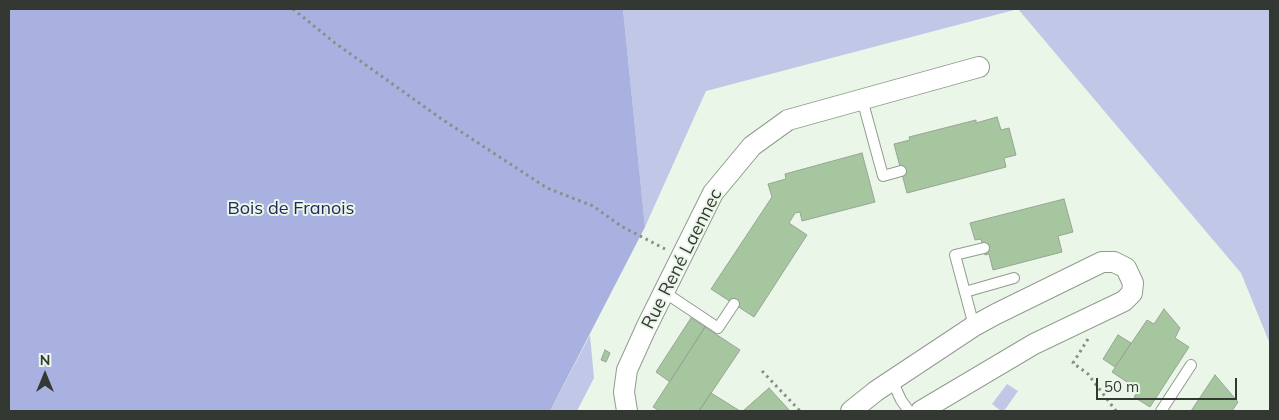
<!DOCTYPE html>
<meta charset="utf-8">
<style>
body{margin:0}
#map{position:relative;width:1279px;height:420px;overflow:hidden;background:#eaf6e8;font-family:Mulish,sans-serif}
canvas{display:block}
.frame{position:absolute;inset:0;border:10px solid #343833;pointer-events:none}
.north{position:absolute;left:20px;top:350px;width:50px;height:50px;-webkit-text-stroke:4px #eaf6e8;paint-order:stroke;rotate:0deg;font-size:14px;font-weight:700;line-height:20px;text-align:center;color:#343833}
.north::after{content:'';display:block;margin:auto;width:18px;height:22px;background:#343833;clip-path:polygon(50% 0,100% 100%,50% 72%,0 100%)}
.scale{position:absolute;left:1096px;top:378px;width:141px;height:22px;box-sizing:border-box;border:2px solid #343833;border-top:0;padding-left:6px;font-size:15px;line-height:18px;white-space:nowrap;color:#343833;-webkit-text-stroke:4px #eaf6e8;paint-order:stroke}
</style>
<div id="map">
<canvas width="1279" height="420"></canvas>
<div class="frame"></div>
<div class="north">N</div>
<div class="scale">50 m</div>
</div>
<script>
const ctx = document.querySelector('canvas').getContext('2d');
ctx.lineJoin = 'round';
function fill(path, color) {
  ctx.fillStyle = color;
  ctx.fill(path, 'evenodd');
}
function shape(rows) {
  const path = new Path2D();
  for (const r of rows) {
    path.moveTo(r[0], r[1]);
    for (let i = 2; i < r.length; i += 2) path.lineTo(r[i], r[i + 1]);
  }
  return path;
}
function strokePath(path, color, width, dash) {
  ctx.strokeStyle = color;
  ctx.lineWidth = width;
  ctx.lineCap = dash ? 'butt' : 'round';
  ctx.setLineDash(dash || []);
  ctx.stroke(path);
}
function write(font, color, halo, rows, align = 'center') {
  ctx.font = font + ' Mulish,sans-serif';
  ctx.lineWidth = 4;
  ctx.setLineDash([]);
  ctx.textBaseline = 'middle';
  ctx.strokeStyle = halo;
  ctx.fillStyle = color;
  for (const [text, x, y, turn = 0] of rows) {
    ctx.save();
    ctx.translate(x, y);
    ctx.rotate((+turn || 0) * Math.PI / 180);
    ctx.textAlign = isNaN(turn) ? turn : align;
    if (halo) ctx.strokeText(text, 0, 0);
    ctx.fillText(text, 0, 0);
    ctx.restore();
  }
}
fill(shape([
 [623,9,1270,9,1270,344,1241,273,1018,9,706,91,645,227],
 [590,335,594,378,577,411,550,411],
 [1007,384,1018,391,1004,411,1001,411,992,404]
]), '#c1c8e7');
fill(shape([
 [9,9,623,9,645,227,550,411,9,411]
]), '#a8b1df');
const building = shape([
 [997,117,1001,130,1009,128,1016,155,1004,158,1006,167,907,193,894,144,910,140,909,137,976,120,976,123,997,117],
 [862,153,875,202,802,221,800,212,795,213,789,223,807,235,754,317,711,289,772,197,768,184,786,179,785,174,862,153],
 [1064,199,1073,232,1058,236,1062,252,993,270,989,254,985,255,981,239,975,240,970,223,1064,199],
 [1164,309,1180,328,1175,338,1189,347,1150,407,1134,397,1139,390,1112,372,1147,320,1154,324,1164,309],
 [691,318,705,327,670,382,656,372,691,318],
 [705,327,740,350,699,411,660,411,653,407,705,327],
 [1118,335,1131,343,1115,367,1103,359,1118,335],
 [605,350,610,353,606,362,601,360,605,350],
 [1215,375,1238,402,1232,411,1191,411,1215,375],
 [769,388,790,411,743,411,769,388],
 [711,393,740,411,699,411,711,393]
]);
fill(building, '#a5c69e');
strokePath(building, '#99a497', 1);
const service = shape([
 [862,99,883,176,901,171],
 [664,292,718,328,734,304],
 [965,292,1014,278],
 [974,326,955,255,984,248],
 [892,380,901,400,909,411],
 [1161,411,1191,365]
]);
const minor = shape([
 [627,411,624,392,627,370,646,328,713,193,752,146,788,120,979,67],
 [851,411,876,391,974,326,996,314,1102,262,1114,262,1126,268,1133,283,1132,293,1124,301,1034,344,921,411]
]);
strokePath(service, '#919c8f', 12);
strokePath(minor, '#919c8f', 22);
strokePath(shape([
 [293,9,335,43,443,120,547,188,593,206,621,226,665,249],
 [1088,339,1073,363,1088,374,1116,411],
 [762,371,800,411]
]), '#878f86', 3, [2.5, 4]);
strokePath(service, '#fff', 10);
strokePath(minor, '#fff', 20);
write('18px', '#24285f', '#eaf6e8', [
 ["Bois de Franois",291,209]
]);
write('18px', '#343833', '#eaf6e8', [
 ["Rue René Laennec",682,259,-63]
]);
</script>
